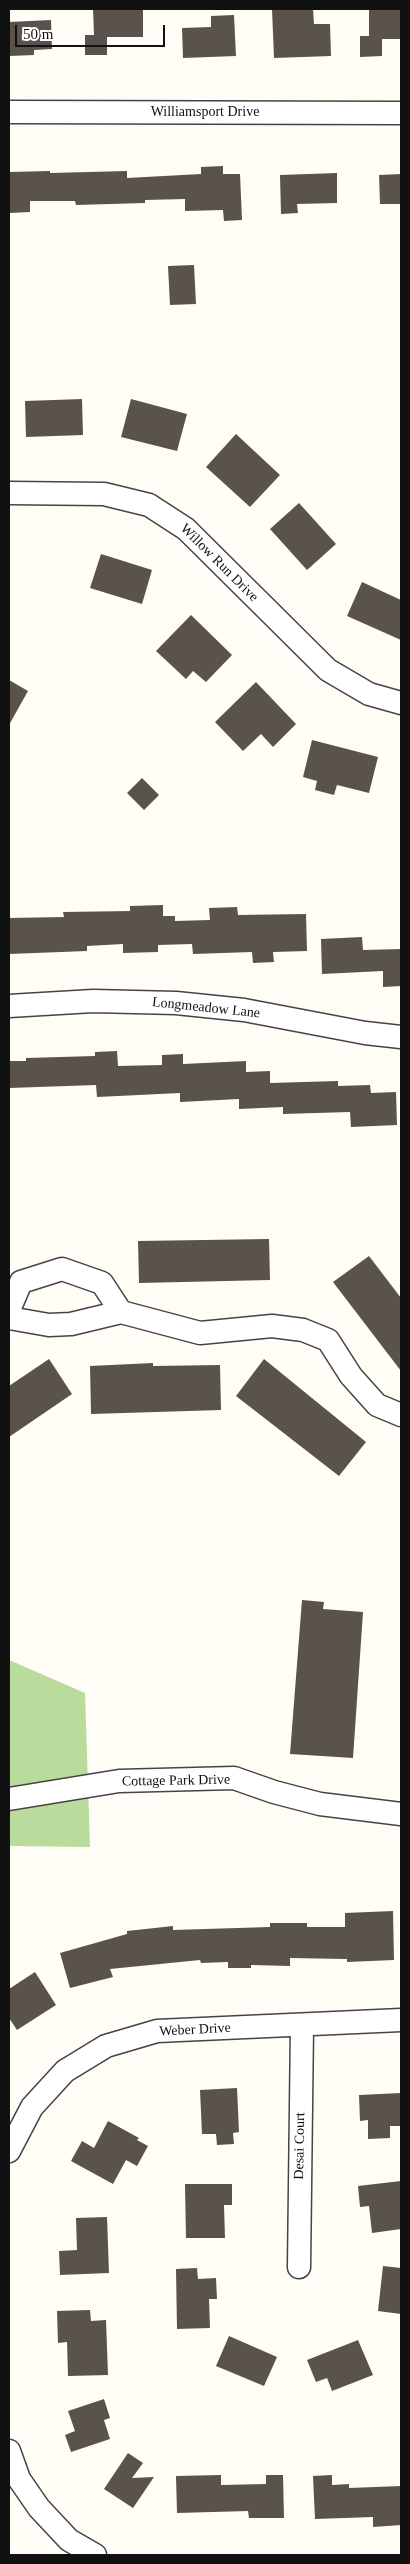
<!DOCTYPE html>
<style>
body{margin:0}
#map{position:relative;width:410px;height:2564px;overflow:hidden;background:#fffdf5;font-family:Georgia,serif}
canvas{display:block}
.frame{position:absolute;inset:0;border:10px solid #111;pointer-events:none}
.scale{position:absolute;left:15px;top:25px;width:150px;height:22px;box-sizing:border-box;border:2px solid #111;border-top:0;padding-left:6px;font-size:15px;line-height:18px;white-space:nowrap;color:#111;-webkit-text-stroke:4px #fff;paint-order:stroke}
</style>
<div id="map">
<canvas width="410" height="2564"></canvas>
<div class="frame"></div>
<div class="scale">50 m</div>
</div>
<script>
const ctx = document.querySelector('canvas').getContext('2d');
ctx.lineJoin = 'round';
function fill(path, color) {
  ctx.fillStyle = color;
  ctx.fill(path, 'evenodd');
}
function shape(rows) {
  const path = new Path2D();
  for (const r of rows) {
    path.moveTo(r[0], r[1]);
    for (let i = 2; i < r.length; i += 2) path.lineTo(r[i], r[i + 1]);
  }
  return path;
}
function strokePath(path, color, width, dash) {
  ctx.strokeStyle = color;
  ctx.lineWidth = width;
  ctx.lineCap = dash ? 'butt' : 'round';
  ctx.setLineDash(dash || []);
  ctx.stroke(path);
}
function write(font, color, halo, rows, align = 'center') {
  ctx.font = font + ' Georgia,serif';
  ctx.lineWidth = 5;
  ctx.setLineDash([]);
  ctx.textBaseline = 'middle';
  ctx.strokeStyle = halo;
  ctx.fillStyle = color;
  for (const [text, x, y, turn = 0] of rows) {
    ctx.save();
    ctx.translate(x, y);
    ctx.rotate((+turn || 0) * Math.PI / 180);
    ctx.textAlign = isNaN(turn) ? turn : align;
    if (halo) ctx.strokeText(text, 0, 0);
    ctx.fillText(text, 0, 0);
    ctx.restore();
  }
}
fill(shape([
 [9,1660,85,1693,90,1847,9,1846]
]), '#b9dc9c');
fill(shape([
 [93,9,143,9,143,37,107,37,107,55,85,55,85,35,94,35],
 [272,9,313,9,314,24,330,24,331,56,274,58],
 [369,9,401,9,401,39,382,39,382,56,360,57,360,36,369,36],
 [234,15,236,56,183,58,182,28,211,27,211,16],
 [51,20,52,49,34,50,34,55,9,56,9,22],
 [223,166,223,174,240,174,242,220,224,221,223,210,185,211,185,199,145,200,145,203,76,205,75,201,30,201,30,212,10,213,9,172,50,171,50,173,127,171,127,178,201,174,201,167],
 [337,173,337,203,297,204,298,213,281,214,280,175],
 [401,174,401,204,380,204,379,175],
 [194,265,196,304,170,305,168,266],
 [82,399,83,435,26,437,25,401],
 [131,399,187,414,177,451,121,437],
 [236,434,280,475,250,507,206,467],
 [299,503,336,544,307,570,270,529],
 [101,554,152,570,142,604,90,588],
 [362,582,401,600,401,640,347,616],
 [191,615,232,655,206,682,193,671,186,679,156,651],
 [9,680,28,691,9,725],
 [256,682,296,724,273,747,261,734,243,751,215,722],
 [312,740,378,757,369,793,337,785,334,795,315,790,317,781,303,777],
 [142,778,159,795,144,810,127,793],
 [163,905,163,916,175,916,175,921,210,920,209,908,237,907,238,915,306,914,307,951,273,952,274,962,253,963,252,952,193,954,192,944,158,945,158,952,123,953,123,944,87,946,87,951,9,954,9,918,64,917,63,912,130,911,130,906],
 [362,937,363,950,401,949,401,986,383,987,383,971,322,974,321,939],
 [117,1051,118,1066,162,1065,162,1055,183,1054,183,1064,246,1061,246,1072,270,1071,270,1083,338,1081,338,1086,370,1085,371,1093,396,1092,397,1125,351,1127,350,1112,283,1114,283,1107,239,1109,239,1099,180,1102,180,1093,97,1097,96,1085,9,1088,9,1061,26,1061,26,1058,95,1056,95,1052],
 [269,1239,270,1280,139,1283,138,1241],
 [369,1256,401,1298,401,1371,333,1282],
 [49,1359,72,1394,9,1437,9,1386],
 [264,1359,366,1442,339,1476,236,1396],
 [153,1363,153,1366,220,1365,221,1410,91,1414,90,1366],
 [302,1600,324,1602,323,1609,363,1612,353,1758,290,1754],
 [393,1911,394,1960,347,1962,347,1959,290,1958,290,1966,251,1965,251,1968,228,1968,228,1962,201,1963,200,1960,110,1969,113,1977,70,1988,60,1953,127,1934,127,1931,173,1926,173,1930,270,1927,270,1923,307,1923,307,1927,345,1927,345,1913],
 [35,1972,56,2005,17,2030,9,2018,9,1989],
 [237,2088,239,2132,233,2133,234,2144,217,2145,216,2134,202,2134,200,2090],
 [401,2093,401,2126,390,2126,390,2138,368,2139,368,2120,360,2121,359,2095],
 [108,2121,139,2138,137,2140,148,2146,137,2166,126,2160,113,2184,71,2161,82,2141,94,2148],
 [401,2181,401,2229,372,2233,369,2206,360,2207,358,2186],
 [185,2184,232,2184,232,2205,224,2205,225,2238,186,2238],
 [107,2217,109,2273,60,2275,59,2251,77,2250,76,2218],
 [383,2266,401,2268,401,2314,378,2311],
 [197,2268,198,2279,216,2278,217,2299,209,2299,210,2328,177,2329,176,2269],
 [90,2310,91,2321,106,2320,108,2375,68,2376,67,2342,58,2343,57,2311],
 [229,2336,277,2357,264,2386,216,2366],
 [358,2340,373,2375,332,2391,327,2378,316,2382,307,2360],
 [104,2399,110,2418,104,2420,110,2439,71,2452,65,2435,75,2431,68,2411],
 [128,2453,143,2463,132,2478,154,2477,133,2508,104,2489],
 [221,2475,221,2485,266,2484,266,2475,283,2475,284,2518,249,2518,248,2511,177,2513,176,2476],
 [332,2475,332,2485,349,2484,349,2488,401,2486,401,2525,373,2527,373,2517,315,2519,313,2476]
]), '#5a524d');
const minor = shape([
 [9,112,401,113],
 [9,493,104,494,149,505,186,529,328,670,369,694,401,703],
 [9,1006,93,1001,176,1003,244,1010,365,1033,401,1037],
 [9,1310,21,1282,62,1269,102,1283,121,1312],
 [9,1318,49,1325,71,1324,121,1312,200,1333,272,1326,303,1330,328,1340,351,1376,377,1405,401,1415],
 [9,1799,119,1781,234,1778,274,1792,320,1804,401,1814],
 [9,2151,32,2107,65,2071,106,2046,157,2031,401,2020],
 [299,2267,302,2026],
 [9,2451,19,2479,39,2508,69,2540,95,2555]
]);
strokePath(minor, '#444', 25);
strokePath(minor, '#fff', 22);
write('14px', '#111', '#fff', [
 ["Williamsport Drive",205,112],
 ["Willow Run Drive",219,563,45],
 ["Longmeadow Lane",206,1008,6],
 ["Cottage Park Drive",176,1781,-1],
 ["Weber Drive",195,2030,-3],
 ["Desai Court",300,2146,-89]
]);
</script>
